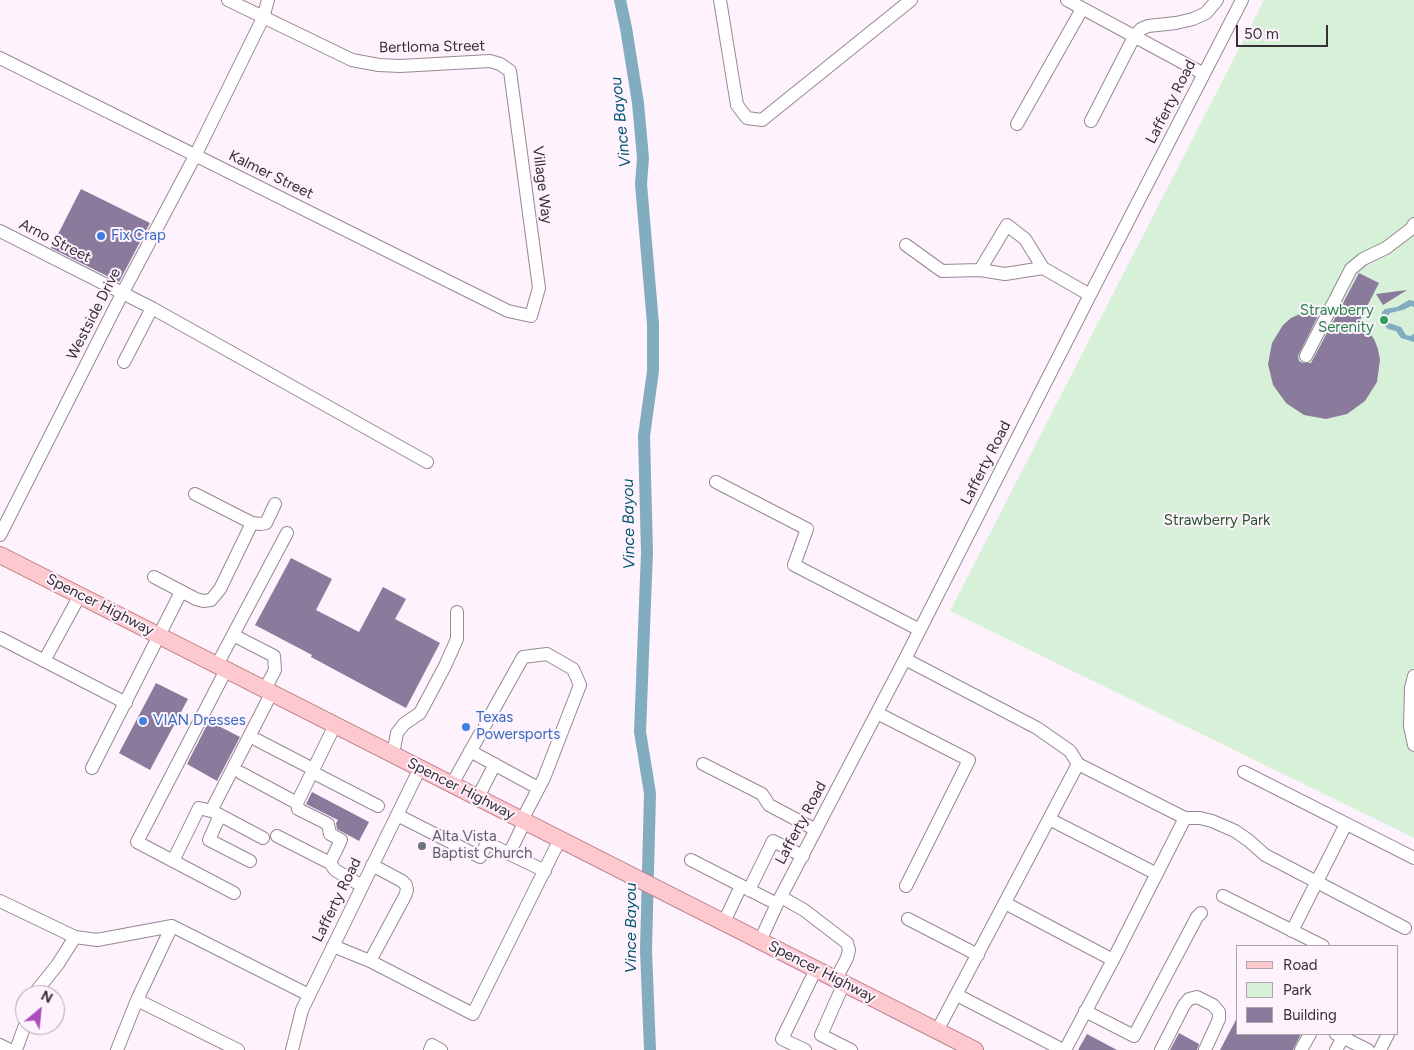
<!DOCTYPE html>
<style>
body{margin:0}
#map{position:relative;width:1414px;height:1050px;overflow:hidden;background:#fef2fd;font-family:Figtree,sans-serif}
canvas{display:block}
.legend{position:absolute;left:1236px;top:945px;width:162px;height:90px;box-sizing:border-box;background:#fef2fd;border:1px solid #aea4ad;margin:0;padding:6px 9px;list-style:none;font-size:15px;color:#363036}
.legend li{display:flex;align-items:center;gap:10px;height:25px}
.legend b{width:25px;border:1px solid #aea4ad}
.north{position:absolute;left:15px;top:985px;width:50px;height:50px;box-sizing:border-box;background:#fef2fd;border:1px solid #aea4ad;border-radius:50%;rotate:28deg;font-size:14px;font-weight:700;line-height:20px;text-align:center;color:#363036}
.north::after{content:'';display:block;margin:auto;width:18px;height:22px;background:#a94eba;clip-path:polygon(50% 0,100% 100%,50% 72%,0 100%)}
.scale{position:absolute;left:1236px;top:25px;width:92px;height:22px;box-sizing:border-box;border:2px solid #363036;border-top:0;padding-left:6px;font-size:15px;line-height:18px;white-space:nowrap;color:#363036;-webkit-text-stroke:4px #fef2fd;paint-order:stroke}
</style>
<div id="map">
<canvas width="1414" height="1050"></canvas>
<ul class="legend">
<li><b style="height:6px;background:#fec9ce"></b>Road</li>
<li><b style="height:14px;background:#d7f1d8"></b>Park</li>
<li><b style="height:14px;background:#8a7b9d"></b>Building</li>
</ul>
<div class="north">N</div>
<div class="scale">50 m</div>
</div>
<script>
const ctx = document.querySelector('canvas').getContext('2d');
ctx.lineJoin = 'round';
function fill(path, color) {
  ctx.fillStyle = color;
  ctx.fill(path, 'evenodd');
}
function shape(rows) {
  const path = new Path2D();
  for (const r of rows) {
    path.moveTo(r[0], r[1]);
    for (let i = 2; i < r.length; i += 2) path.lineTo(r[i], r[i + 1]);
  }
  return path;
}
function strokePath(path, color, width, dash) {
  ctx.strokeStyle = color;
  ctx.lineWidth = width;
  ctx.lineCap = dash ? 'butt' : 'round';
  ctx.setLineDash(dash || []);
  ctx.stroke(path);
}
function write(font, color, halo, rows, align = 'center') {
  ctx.font = font + ' Figtree,sans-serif';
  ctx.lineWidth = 4;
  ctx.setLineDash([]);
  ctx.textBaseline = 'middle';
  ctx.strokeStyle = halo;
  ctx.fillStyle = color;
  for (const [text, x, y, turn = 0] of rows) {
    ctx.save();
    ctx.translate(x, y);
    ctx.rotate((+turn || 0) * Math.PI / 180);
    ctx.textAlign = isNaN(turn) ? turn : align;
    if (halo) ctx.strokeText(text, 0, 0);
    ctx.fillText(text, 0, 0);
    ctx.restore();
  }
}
fill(shape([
 [1264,0,1414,0,1414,838,950,611]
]), '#d7f1d8');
fill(shape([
 [1409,300,1414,301,1414,307,1411,306,1403,310,1390,313,1386,318,1389,323,1401,327,1406,335,1410,336,1414,334,1414,342,1401,338,1396,331,1388,329,1381,322,1382,312,1385,309,1397,307]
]), '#82acc0');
strokePath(shape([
 [620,0,626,28,638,103,643,158,641,184,653,324,653,371,644,436,647,552,640,732,650,793,646,950,650,1050]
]), '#82acc0', 12);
fill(shape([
 [81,189,150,223,119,282,51,248],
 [1359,273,1379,283,1360,320,1374,339,1378,349,1380,360,1377,382,1365,401,1347,414,1326,419,1304,415,1286,403,1273,385,1268,364,1272,343,1283,325,1291,318,1311,309,1322,308,1298,356,1299,361,1303,363,1311,363],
 [1407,290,1383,305,1376,294],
 [291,558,332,579,316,610,359,632,383,587,406,599,395,619,440,643,406,708,311,657,312,655,255,625],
 [156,683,188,699,150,770,119,753],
 [209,721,240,737,217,781,187,764],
 [312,792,369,822,359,841,337,829,336,823,338,820,306,804],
 [1238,1016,1238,1034,1301,1034,1293,1050,1220,1050],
 [1179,1033,1199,1044,1197,1050,1170,1050],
 [1087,1034,1117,1050,1078,1050]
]), '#8a7b9d');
const minor = shape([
 [720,0,737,105,747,118,762,120,911,0],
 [1067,0,1204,74],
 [0,58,508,311,531,316,539,288,510,71,500,64,490,61,400,66,379,65,352,60,228,0],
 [1091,121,1134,37,1141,29,1148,26,1176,23,1193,19,1206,13,1217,0],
 [1017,124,1082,9],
 [0,231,152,308,427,462],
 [906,245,942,271,980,270,1005,274,1043,268,1090,295],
 [980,270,1007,225,1025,239,1043,268],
 [1306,356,1351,269,1363,259,1386,248,1411,229,1414,224],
 [124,362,152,308],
 [716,482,807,529,794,565,920,630],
 [195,494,252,523,261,524,266,523,275,504],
 [0,535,122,294,195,156,263,18,268,0],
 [154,577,196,599,203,601,211,600,220,589,252,523],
 [233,635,274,656,275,670,265,689],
 [0,638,126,703],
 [905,659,1037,728,1070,751,1078,764,1185,818,1200,818,1212,821,1235,831,1248,840,1265,855,1405,928],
 [44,661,80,595],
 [217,665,287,533],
 [226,670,137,842,234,893],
 [1414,676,1411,688,1410,726,1414,745],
 [877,713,969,760,906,886],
 [335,725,297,803,298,809,328,824,330,834,341,840,330,863,335,870,362,886],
 [485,725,523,657,547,654,573,669,580,685,544,778,522,820],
 [257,740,313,769],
 [470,751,538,788],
 [393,754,397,733,404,724,420,713,445,666,457,639,457,612],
 [703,764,762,794,769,805,816,830],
 [92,768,181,592],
 [312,772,378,806],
 [1244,772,1414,858],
 [241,773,297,803],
 [452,784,480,734],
 [478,797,495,764],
 [214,812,263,838],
 [220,815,209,840,250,861],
 [397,815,480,857,487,843,545,871],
 [1049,819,1157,874],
 [277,836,330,863],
 [509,854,525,821],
 [691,860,777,904],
 [173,861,199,808,211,811,272,692],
 [749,890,773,841,803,856],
 [1223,896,1323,946],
 [781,897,804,910,847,943,849,950,847,958,836,979],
 [0,901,75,937,97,940,172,926],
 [1005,903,1113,960,1065,1050],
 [908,919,978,955],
 [724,922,741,886],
 [1292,931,1346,824],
 [760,941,777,904,905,659,1090,295,1242,0],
 [333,946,370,961,473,1014,560,839],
 [1113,960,1185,818],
 [370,961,405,896,407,890,406,885,402,881,372,865],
 [844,983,821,1035,851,1050],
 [36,995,38,989,58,964,75,937],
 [957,995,1063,1050],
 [1085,1011,1134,1036,1197,917,1201,913],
 [937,1031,1078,764],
 [1336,1034,1368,1050],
 [0,1045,10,1050],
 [16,1050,25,1025],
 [117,1050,137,1000],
 [238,1050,137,1000,172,926,309,995],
 [292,1050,302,1010,420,768],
 [430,1050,432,1045,441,1050],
 [805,1050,782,1039,816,969],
 [1161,1050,1184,1005,1189,999,1197,997,1213,1005,1219,1012,1219,1019,1205,1050],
 [1301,1050,1310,1034],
 [1336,1050,1343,1037],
 [1380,1050,1388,1034]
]);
const major = shape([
 [0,555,975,1050]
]);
strokePath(minor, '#968894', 14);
strokePath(major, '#b87c84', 18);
strokePath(minor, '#fff', 12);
strokePath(major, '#fec9ce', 16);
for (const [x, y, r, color] of [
 [101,236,5,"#3f7fe0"],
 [1384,320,5,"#2e9e5b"],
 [143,721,5,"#3f7fe0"],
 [466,727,5,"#3f7fe0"],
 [422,846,5,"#6b7280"]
]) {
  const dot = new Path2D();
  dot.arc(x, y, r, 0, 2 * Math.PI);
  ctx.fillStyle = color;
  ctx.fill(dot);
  strokePath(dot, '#fef2fd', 2);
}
write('15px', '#363036', '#fef2fd', [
 ["Bertloma Street",432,47,-1],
 ["Lafferty Road",1171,102,-63],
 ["Kalmer Street",271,175,26],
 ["Village Way",542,185,83],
 ["Arno Street",55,241,27],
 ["Westside Drive",94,314,-63],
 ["Lafferty Road",986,463,-63],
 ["Spencer Highway",100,605,27],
 ["Spencer Highway",461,789,27],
 ["Lafferty Road",801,823,-62],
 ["Lafferty Road",337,900,-64],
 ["Spencer Highway",822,972,27]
]);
write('15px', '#366cbe', '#fef2fd', [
 ["Fix Crap",111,236],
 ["Texas",476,718],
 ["Powersports",476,735],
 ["VIAN Dresses",153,721]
], 'left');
write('15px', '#27864d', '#fef2fd', [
 ["Strawberry",1374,311],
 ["Serenity",1374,328]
], 'right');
write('15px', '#28562d', '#fef2fd', [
 ["Strawberry Park",1217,521]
]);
write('15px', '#5b616d', '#fef2fd', [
 ["Alta Vista",432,837],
 ["Baptist Church",432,854]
], 'left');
write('italic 16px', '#005571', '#fef2fd', [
 ["Vince Bayou",621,122,-96],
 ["Vince Bayou",629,524,-91],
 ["Vince Bayou",631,928,-90]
]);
</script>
